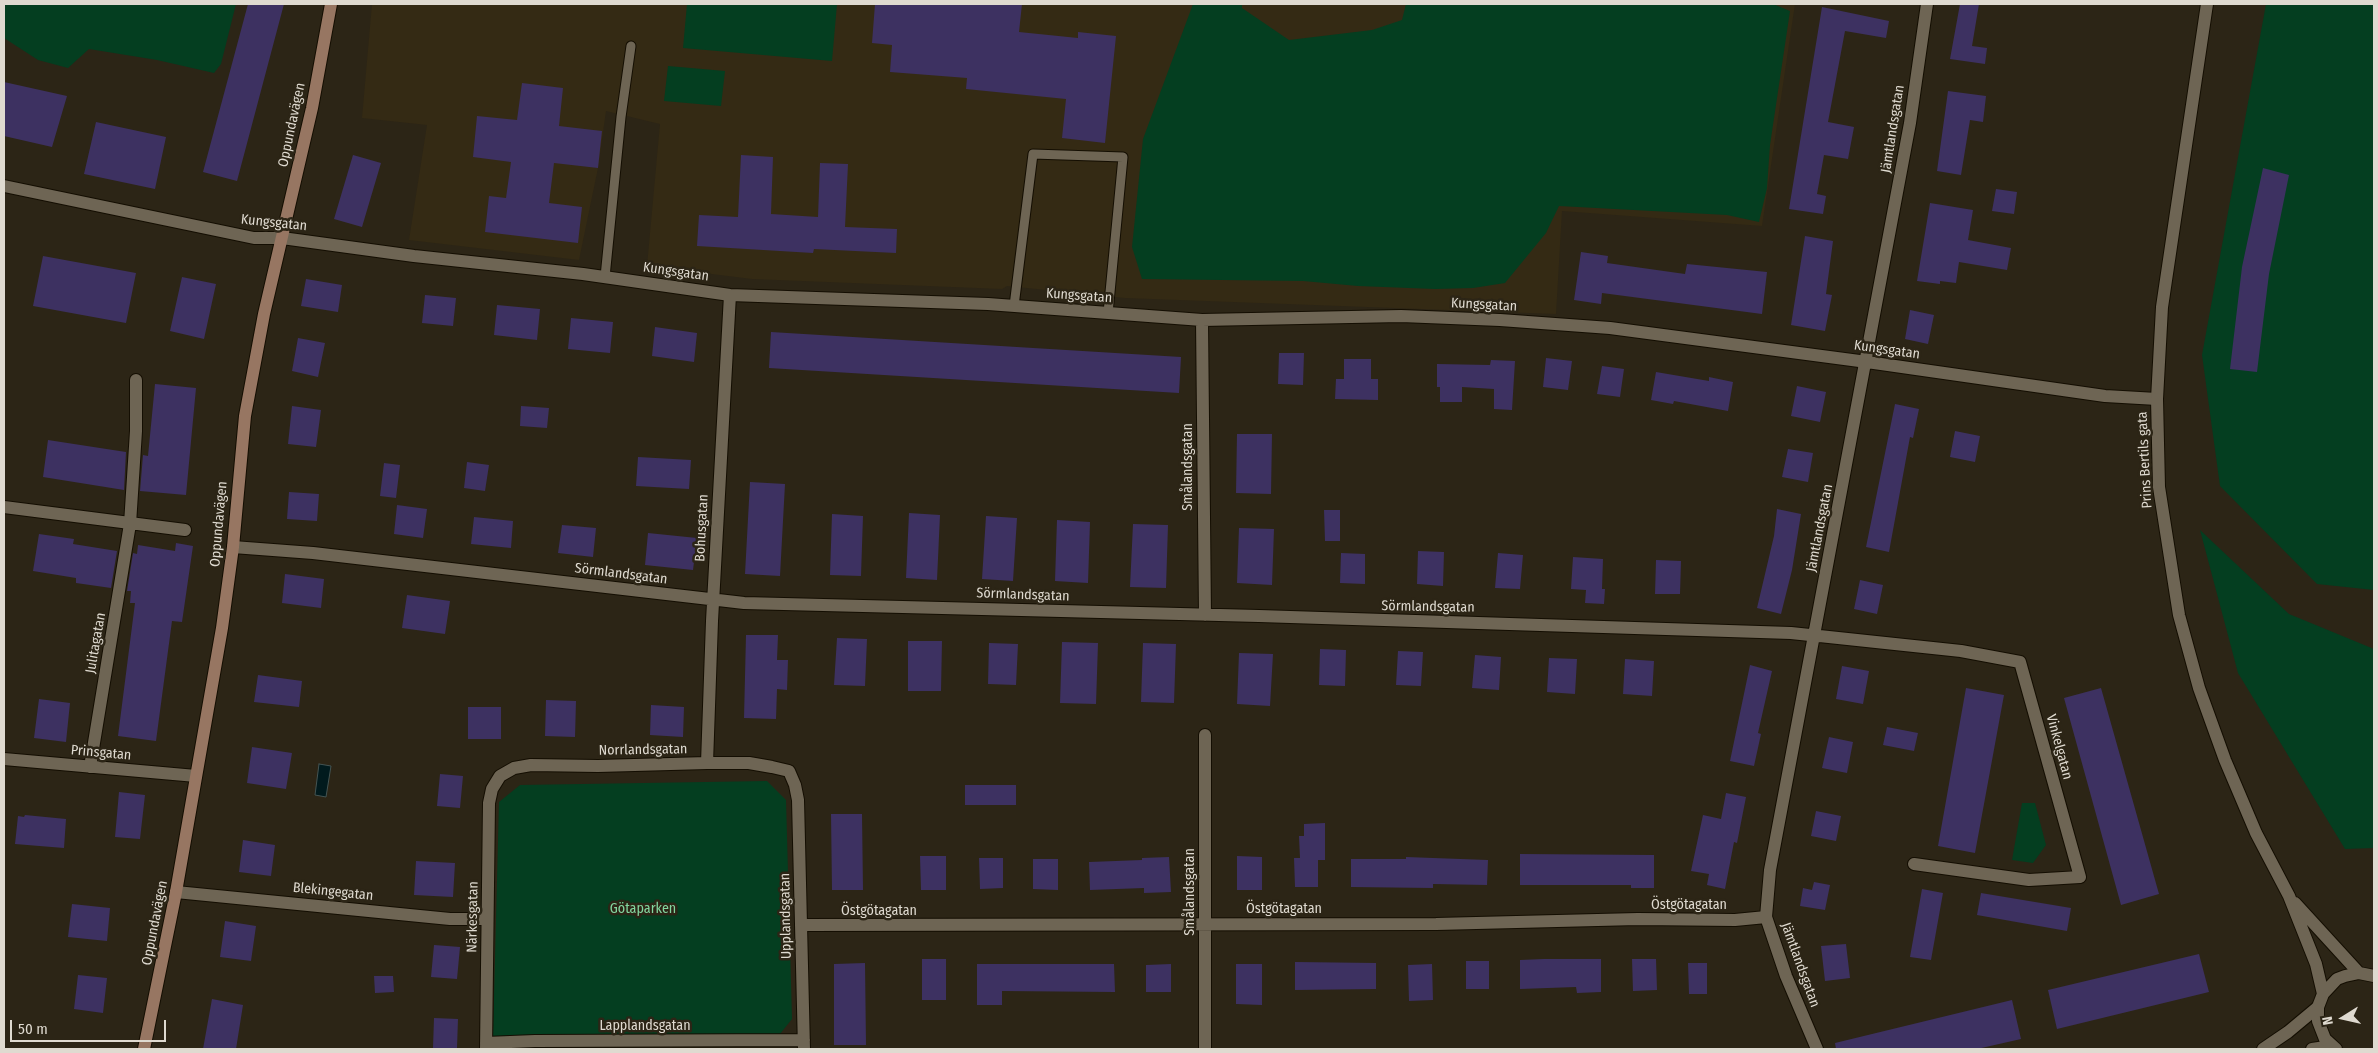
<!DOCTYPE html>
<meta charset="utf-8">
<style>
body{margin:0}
#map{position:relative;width:2378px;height:1053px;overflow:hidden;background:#2c2516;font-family:"Fira Sans Condensed",sans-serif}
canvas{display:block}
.frame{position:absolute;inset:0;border:5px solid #dfdad0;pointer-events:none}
.north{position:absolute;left:2318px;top:993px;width:50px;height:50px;-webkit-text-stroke:4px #2c2516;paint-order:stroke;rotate:260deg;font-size:14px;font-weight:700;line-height:20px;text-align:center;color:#dfdad0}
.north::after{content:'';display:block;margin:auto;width:18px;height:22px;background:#dfdad0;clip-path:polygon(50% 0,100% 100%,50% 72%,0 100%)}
.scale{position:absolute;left:10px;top:1020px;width:156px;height:22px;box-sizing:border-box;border:2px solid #dfdad0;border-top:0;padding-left:6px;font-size:15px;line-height:18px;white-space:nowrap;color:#dfdad0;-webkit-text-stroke:4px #2c2516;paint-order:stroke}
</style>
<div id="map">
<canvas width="2378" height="1053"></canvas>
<div class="frame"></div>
<div class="north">N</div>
<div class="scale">50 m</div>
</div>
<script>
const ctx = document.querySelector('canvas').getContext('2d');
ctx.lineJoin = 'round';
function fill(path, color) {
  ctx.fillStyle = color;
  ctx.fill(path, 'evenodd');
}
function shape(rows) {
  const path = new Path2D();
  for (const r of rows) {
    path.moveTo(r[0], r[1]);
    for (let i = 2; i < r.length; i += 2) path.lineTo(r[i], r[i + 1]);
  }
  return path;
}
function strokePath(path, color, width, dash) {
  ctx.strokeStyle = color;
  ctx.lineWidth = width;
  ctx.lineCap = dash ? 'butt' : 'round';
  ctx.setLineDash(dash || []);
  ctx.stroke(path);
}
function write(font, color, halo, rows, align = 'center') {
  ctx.font = font + ' "Fira Sans Condensed",sans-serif';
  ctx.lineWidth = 5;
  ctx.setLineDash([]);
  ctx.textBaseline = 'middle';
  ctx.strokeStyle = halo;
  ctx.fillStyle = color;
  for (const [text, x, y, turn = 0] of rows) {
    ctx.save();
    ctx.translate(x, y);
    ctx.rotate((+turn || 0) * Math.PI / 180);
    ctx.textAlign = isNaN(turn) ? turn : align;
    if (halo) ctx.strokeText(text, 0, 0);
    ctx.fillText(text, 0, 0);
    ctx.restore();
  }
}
fill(shape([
 [372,4,1795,4,1762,226,1562,211,1556,314,1125,298,1007,286,1002,289,752,279,647,266,660,124,606,111,598,168,579,260,409,240,427,125,362,118]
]), '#342a14');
fill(shape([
 [4,4,236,4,221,64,214,73,157,60,89,49,68,68,38,60,4,38],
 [687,4,837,4,832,61,683,48],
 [1193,4,1242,4,1242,8,1289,40,1372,30,1402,20,1406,4,1773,4,1790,11,1770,145,1767,188,1759,222,1727,215,1559,206,1546,233,1505,283,1473,288,1435,289,1358,286,1303,281,1142,279,1132,247,1143,139],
 [2266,4,2374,4,2374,590,2317,584,2220,486,2202,355],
 [668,66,725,71,721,106,664,101],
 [2200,530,2289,614,2374,649,2374,848,2345,849,2238,673],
 [767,781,786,800,792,1019,780,1034,493,1037,499,802,520,785],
 [2022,803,2035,803,2046,845,2033,863,2012,860]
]), '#043e20');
const water = shape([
 [319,764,331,766,326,797,315,795,319,764]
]);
fill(water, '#011a1d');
strokePath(water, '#445453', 1);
fill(shape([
 [248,4,284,4,237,181,203,172],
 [875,4,1022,4,1019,32,1078,38,1078,32,1116,36,1105,143,1062,138,1066,99,966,89,967,78,890,72,892,45,872,43],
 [1960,4,1979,4,1972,46,1987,48,1985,64,1950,59],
 [1822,7,1889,21,1886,38,1845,31,1828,122,1854,127,1848,159,1824,155,1817,194,1826,196,1823,214,1789,209],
 [4,82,67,96,52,147,4,136],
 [522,83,563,88,559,126,602,131,598,168,554,163,549,203,582,207,578,243,485,232,489,196,506,198,511,162,473,157,477,116,517,120],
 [1948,91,1986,96,1983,122,1970,120,1961,175,1937,171],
 [96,122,166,137,155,189,84,174],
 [353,155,381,163,362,227,334,219],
 [741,155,773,157,771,214,818,217,820,163,848,164,845,227,897,229,896,253,814,249,813,253,697,246,699,215,738,217],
 [2263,168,2289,175,2269,274,2257,372,2230,369,2242,267],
 [1996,189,2017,192,2014,214,1992,211],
 [1930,203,1973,210,1968,240,2011,248,2007,270,1959,262,1956,283,1940,281,1940,284,1917,281],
 [1805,236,1833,241,1826,294,1832,295,1825,331,1791,325],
 [1581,252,1608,256,1607,263,1685,274,1687,264,1767,272,1762,314,1602,293,1601,304,1574,300],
 [43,256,136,273,126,323,33,306],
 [182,277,216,284,204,339,170,331],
 [306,279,342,285,338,312,301,306],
 [425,295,456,298,453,326,422,323],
 [497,305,540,309,537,340,494,335],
 [1910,310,1934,315,1928,344,1905,339],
 [571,318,613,322,610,353,568,349],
 [655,327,697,333,694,362,652,356],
 [771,332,1181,357,1179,393,769,368],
 [298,338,325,343,318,377,292,371],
 [1279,353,1304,353,1303,385,1278,384],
 [1546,358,1572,361,1568,390,1543,387],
 [1344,359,1371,359,1371,379,1378,379,1378,400,1335,399,1336,379,1344,379],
 [1491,360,1515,361,1512,410,1494,409,1494,389,1462,387,1462,402,1440,402,1440,387,1437,387,1437,364,1490,365],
 [1602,366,1624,369,1620,397,1597,394],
 [1656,372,1709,381,1709,377,1733,382,1728,411,1674,401,1673,404,1651,400],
 [155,384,196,388,186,495,140,491,143,455,148,456],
 [1797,386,1826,392,1820,422,1791,416],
 [1895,404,1919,409,1913,438,1910,437,1889,552,1866,547],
 [292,406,321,410,316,447,288,444],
 [521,406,549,408,547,428,520,426],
 [1955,431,1980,436,1975,462,1950,457],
 [1237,434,1272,434,1271,494,1236,493],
 [48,440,126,452,124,490,43,477],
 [1788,449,1813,453,1808,482,1782,477],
 [638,457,691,460,689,489,636,486],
 [467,462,489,465,485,491,464,488],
 [384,463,400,465,396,498,380,496],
 [750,482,785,484,780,576,745,574],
 [289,492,319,494,317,521,287,519],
 [397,505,427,509,423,538,394,534],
 [1777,509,1801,514,1792,570,1781,614,1757,608,1774,536],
 [1324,510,1340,510,1340,541,1325,541],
 [909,513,940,515,937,580,906,578],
 [832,514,863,516,861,576,830,575],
 [986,516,1017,518,1013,581,982,579],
 [474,517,513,521,511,548,471,544],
 [1057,520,1090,522,1088,583,1055,581],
 [1133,524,1168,525,1166,588,1130,587],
 [562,525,596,528,593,557,558,553],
 [1239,528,1274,529,1272,585,1237,583],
 [648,533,697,538,693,570,645,565],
 [39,534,74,539,73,544,117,551,111,588,76,583,76,578,33,571],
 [176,543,193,546,182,622,172,621,156,741,118,736,135,603,130,603,131,591,127,591,133,553,137,554,138,545,175,551],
 [1418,551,1444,552,1443,586,1417,584],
 [1341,553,1365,554,1365,584,1340,583],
 [1498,553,1523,555,1520,589,1495,588],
 [1573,557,1603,559,1602,589,1605,589,1604,604,1585,603,1586,590,1571,589],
 [1656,560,1681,561,1680,594,1655,594],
 [285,574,324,579,321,608,282,603],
 [1860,580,1883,585,1877,614,1854,609],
 [407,595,450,601,445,634,402,628],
 [746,635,778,635,777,660,788,660,787,690,777,689,776,719,744,718],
 [837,638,867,639,865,686,834,685],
 [908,641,942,641,941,691,908,691],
 [1062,642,1098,643,1096,704,1060,703],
 [989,643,1018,644,1016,685,988,684],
 [1143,643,1176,644,1174,703,1141,702],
 [1320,649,1346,650,1345,686,1319,685],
 [1398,651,1423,652,1421,686,1396,685],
 [1239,653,1273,654,1270,706,1237,704],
 [1475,655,1501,657,1499,690,1472,688],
 [1549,658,1577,659,1575,694,1547,692],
 [1625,659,1654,661,1652,696,1623,694],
 [1750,665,1772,671,1758,733,1761,734,1754,766,1730,761],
 [1842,666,1869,671,1863,704,1836,699],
 [258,675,302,681,299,707,254,702],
 [1966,688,2004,695,1975,853,1938,846],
 [2101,688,2159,894,2121,905,2064,698],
 [39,699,70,703,66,742,34,738],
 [546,700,576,701,575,737,545,736],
 [651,705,684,707,683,737,650,735],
 [468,707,501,707,501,739,468,739],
 [1887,727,1918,733,1914,751,1883,745],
 [1829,737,1853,742,1847,773,1822,768],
 [252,747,292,753,286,789,247,783],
 [440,774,463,776,460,808,437,806],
 [965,785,1016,785,1016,805,965,805],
 [119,792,145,795,140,839,115,837],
 [1726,793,1746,797,1737,843,1734,842,1725,889,1707,885,1709,874,1691,871,1703,815,1721,819],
 [1816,811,1841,816,1836,841,1811,836],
 [831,814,862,814,863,890,832,890],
 [25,815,66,819,64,848,15,844,18,816,24,817],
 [1325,823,1325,860,1318,860,1318,887,1295,887,1294,858,1300,858,1299,836,1304,836,1304,824],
 [243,840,275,845,271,876,239,872],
 [1520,854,1654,855,1654,888,1631,888,1631,885,1520,885],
 [920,856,946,856,946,890,921,890],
 [1237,856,1262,857,1262,890,1237,890],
 [1169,857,1171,892,1144,893,1144,888,1090,890,1089,862,1142,860,1142,858],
 [1406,857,1488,860,1487,885,1433,884,1433,888,1351,887,1351,859,1406,859],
 [979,858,1003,858,1003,888,980,889],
 [1033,859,1058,859,1058,890,1033,889],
 [416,861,455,863,453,897,414,895],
 [1814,882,1830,885,1825,910,1800,906,1803,888,1812,890],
 [1922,889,1943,893,1931,960,1910,957],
 [1981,893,2071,908,2067,931,1977,915],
 [72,904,110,908,107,941,68,937],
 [225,921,256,926,251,961,220,957],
 [1846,944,1850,978,1825,981,1821,946],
 [434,945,460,947,457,979,431,977],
 [2199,954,2209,992,2057,1029,2048,990],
 [922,959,946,959,946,1000,922,1000],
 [1544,959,1601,959,1601,992,1577,993,1576,987,1520,989,1520,960],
 [1632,959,1656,959,1657,990,1633,991],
 [1466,961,1489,961,1489,989,1466,989],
 [1295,962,1376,963,1376,989,1295,990],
 [865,963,866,1045,834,1045,834,964],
 [1688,963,1707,963,1707,994,1689,994],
 [977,964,1114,964,1115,992,1002,991,1002,1005,977,1005],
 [1171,964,1171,992,1146,992,1146,965],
 [1236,964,1262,964,1262,1005,1236,1004],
 [1432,964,1433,1000,1409,1001,1408,965],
 [78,975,107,978,103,1013,74,1009],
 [374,976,393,976,394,992,375,993],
 [212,999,243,1005,236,1049,203,1049],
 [2012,1000,2021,1039,1977,1049,1836,1049,1835,1043],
 [434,1018,458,1019,457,1048,433,1048]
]), '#3d3161');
const service = shape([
 [605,277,621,117,631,46],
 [1014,306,1033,154,1123,157,1108,313]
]);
const minor = shape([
 [4,186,254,238,282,238,414,256,583,274,730,295,988,304,1202,320,1401,316,1500,320,1610,328,1867,362,2105,396,2157,399],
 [1202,320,1205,615],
 [4,507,185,530],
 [233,547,313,553,744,603,1259,616,1791,633,1961,651,2020,662,2080,877,2029,880,1914,864],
 [4,759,196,776],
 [707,763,712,621,730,295],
 [90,767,130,524,136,431,136,380],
 [176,892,450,919,487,919],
 [802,925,1436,924,1638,919,1735,920,1766,917],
 [486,1043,535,1041,804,1040],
 [486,1049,489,803,492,789,500,776,514,768,531,765,598,766,707,763,749,763,772,767,789,771,795,785,798,800,804,1049],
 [1205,1049,1205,735],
 [1817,1049,1786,976,1766,917,1770,870,1910,123,1927,4],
 [2263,1049,2288,1032,2318,1007],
 [2312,1049,2332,1046]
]);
const tertiary = shape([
 [2207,4,2162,307,2157,399,2159,487,2179,615,2199,688,2225,760,2256,833,2289,896,2316,964,2323,994],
 [2295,903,2359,973],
 [2336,1049,2325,1039,2318,1021,2318,1007,2323,994,2337,979,2345,976,2359,973,2374,976]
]);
const secondary = shape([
 [144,1049,176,892,222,628,233,547,245,416,264,314,312,108,331,4]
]);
strokePath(service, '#140e02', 11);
strokePath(minor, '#140e02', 14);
strokePath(tertiary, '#140e02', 14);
strokePath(secondary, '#140e02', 14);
strokePath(service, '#6e6554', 9);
strokePath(minor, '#6e6554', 12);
strokePath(tertiary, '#6e6554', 12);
strokePath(secondary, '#977662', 12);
write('14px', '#dfdad0', '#2c2516', [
 ["Oppundavägen",292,125,-78],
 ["Jämtlandsgatan",1893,129,-81],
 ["Kungsgatan",274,223,6],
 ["Kungsgatan",676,272,8],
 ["Kungsgatan",1079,296,4],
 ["Kungsgatan",1484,305,3],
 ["Kungsgatan",1887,350,8],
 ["Prins Bertils gata",2145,460,-93],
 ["Smålandsgatan",1188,467,-90],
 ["Oppundavägen",219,524,-85],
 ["Bohusgatan",702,528,-87],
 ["Jämtlandsgatan",1820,528,-79],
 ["Sörmlandsgatan",621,574,7],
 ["Sörmlandsgatan",1023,595,2],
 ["Sörmlandsgatan",1428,607,1],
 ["Julitagatan",96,643,-80],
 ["Vinkelgatan",2059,747,75],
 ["Norrlandsgatan",643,750,-1],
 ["Prinsgatan",101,753,5],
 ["Blekingegatan",333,892,6],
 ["Smålandsgatan",1190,892,-90],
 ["Östgötagatan",1689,905],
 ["Östgötagatan",1284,909],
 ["Östgötagatan",879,911],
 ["Upplandsgatan",786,916,-91],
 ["Närkesgatan",473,917,-89],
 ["Oppundavägen",155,923,-79],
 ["Jämtlandsgatan",1800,965,70],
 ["Lapplandsgatan",645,1026]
]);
write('14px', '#83d69f', '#2c2516', [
 ["Götaparken",643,909]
]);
</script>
